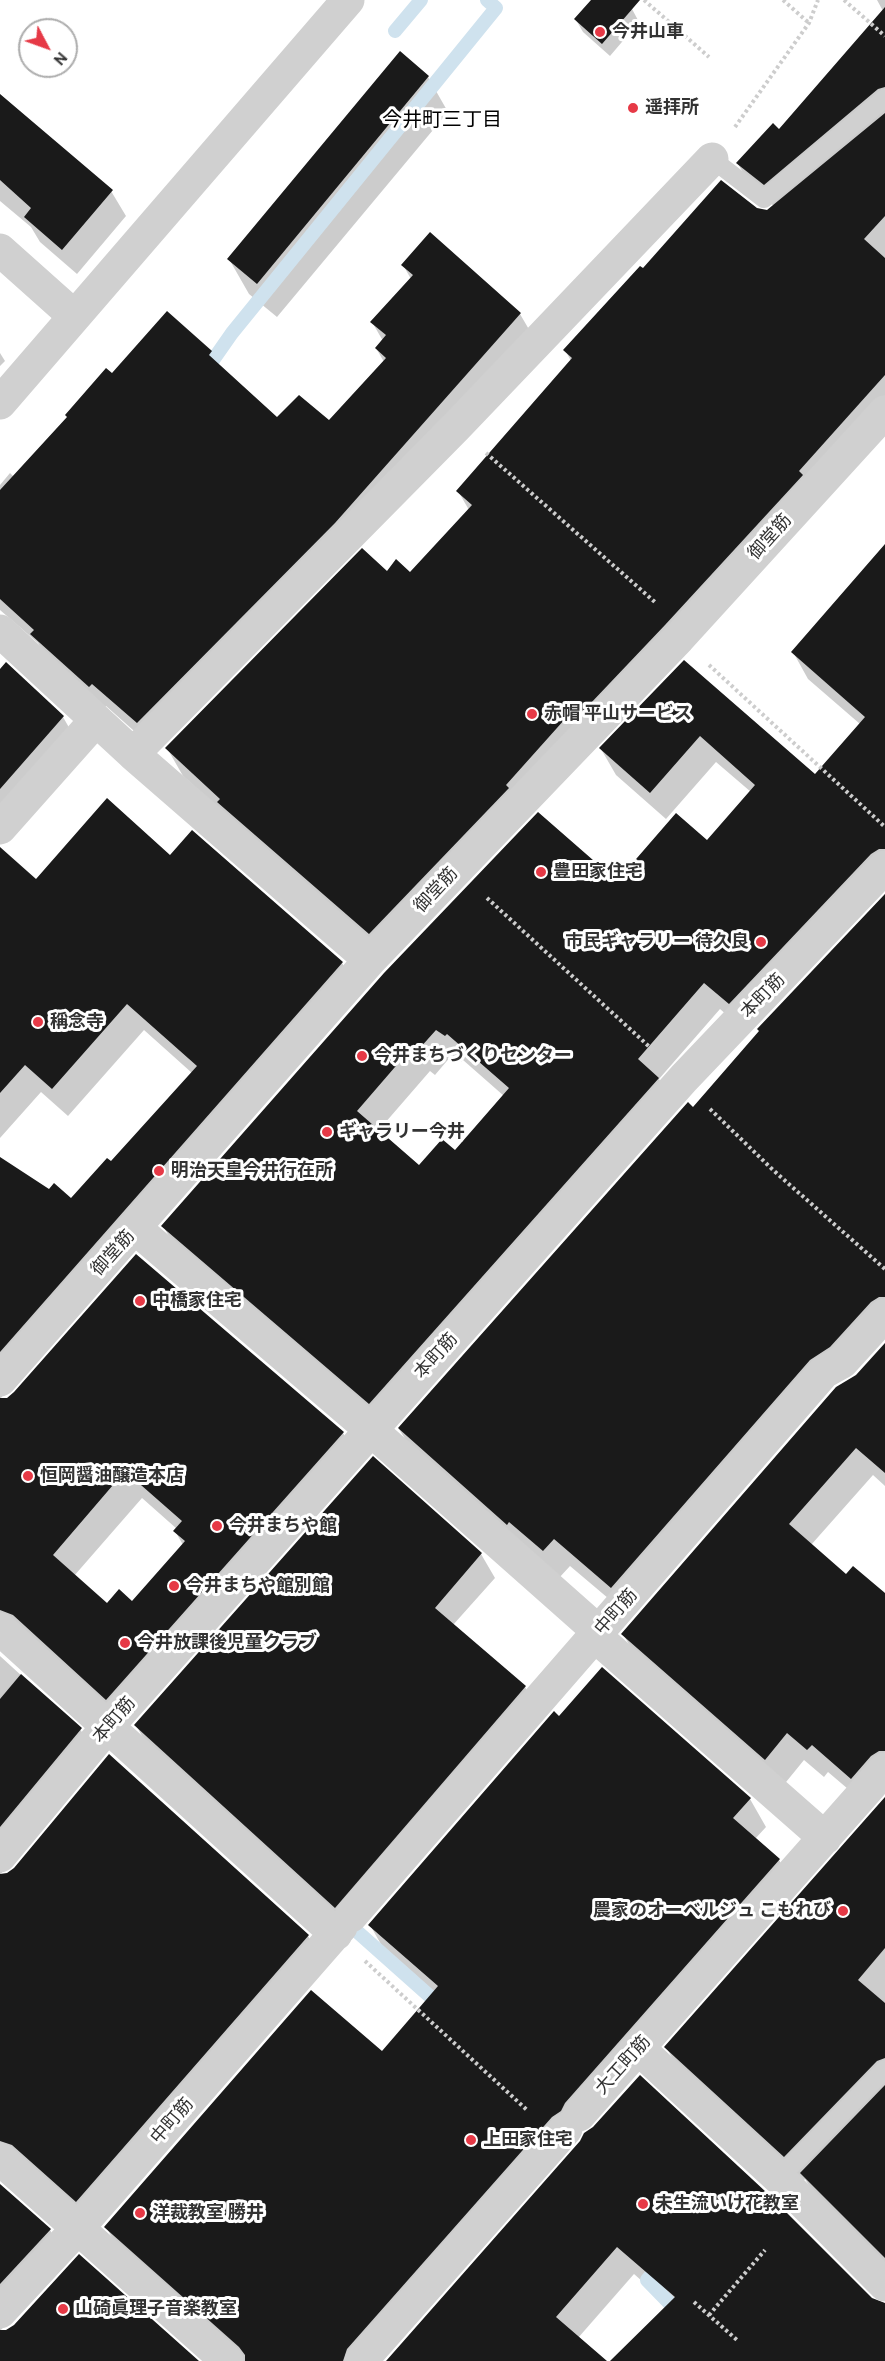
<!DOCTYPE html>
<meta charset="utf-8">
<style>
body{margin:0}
#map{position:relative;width:885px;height:2361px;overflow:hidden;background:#fff;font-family:Cabin,sans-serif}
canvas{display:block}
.north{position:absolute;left:18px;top:18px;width:60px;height:60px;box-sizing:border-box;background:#fff;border:2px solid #adadad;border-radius:50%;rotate:131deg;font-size:16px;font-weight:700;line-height:24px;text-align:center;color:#333}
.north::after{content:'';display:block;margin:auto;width:21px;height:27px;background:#e63946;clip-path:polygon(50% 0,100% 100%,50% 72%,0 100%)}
</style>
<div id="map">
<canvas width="885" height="2361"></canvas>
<div class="north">N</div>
</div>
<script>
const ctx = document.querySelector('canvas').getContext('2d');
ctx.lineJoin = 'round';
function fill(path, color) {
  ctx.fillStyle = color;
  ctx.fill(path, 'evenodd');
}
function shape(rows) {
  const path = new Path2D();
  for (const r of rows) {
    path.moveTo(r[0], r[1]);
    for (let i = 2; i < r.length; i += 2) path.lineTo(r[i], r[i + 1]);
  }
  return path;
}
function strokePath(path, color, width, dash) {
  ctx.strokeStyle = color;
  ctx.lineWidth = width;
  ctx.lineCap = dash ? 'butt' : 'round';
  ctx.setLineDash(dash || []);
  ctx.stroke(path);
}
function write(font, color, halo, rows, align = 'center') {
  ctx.font = font + ' Cabin,"Noto Sans JP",sans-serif';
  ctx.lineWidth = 6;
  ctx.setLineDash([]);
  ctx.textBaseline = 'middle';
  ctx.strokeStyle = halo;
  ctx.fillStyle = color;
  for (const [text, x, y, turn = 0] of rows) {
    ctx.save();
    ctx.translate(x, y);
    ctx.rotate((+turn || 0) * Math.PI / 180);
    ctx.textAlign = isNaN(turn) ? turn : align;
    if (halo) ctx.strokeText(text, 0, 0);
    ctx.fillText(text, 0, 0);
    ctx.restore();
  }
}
fill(shape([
 [593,0,621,0,632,9,639,22,610,56,583,32,576,20],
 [877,0,885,0,885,421,386,961,183,776,167,748,387,573,410,574,469,510,458,491,571,361,565,350,643,271,757,209,768,211,774,206,754,191,738,164,779,131,883,11],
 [428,77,448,112,277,317,249,294,229,259],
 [0,94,111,191,126,216,77,274,40,242,31,227,0,201],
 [431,234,520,314,534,338,151,746,106,706,103,710,46,658,38,643,0,610,0,485,10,473,14,477,112,375,211,352,219,367,277,419,329,422,384,362,376,348,383,341,372,322,411,279,403,265],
 [0,353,5,361,0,366],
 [885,578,885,882,744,1030,720,1009,659,1079,673,1105,385,1429,178,1252,163,1226,618,883,707,842,751,792,716,762,666,819,616,775,601,749,684,662,815,776,860,724,808,679,793,652],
 [452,1055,461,1062,463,1060,504,1096,456,1152,419,1167,378,1131,430,1071,435,1075],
 [0,671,63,717,79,745,0,836],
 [0,849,36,881,170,857,342,963,358,991,0,1399,0,1159,49,1191,71,1200,111,1164,192,1073,144,1030,68,1116,41,1092,0,1138],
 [885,894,885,1332,826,1388,628,1615,570,1566,559,1578,416,1457,399,1429,693,1109],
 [885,1345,885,1486,873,1475,811,1545,846,1576,885,1595,885,1787,868,1806,828,1772,824,1777,804,1760,782,1787,639,1662,623,1634],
 [0,1400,343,1433,359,1461,123,1727,0,1648],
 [142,1498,177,1529,175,1531,183,1545,132,1603,107,1605,74,1576],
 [373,1459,481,1554,495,1578,453,1625,525,1687,538,1711,349,1930,149,1749,136,1725],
 [0,1656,80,1729,97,1757,0,1875],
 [560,1718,750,1799,766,1827,755,1839,779,1860,795,1888,377,2361,242,2361,122,2255,106,2227,382,2053,433,1994,386,1953,370,1925],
 [885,1800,885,2268,818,2201,805,2179,801,2184,682,2075,666,2047],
 [0,1876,308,1936,324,1964,93,2229,0,2178],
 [581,2142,871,2299,885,2305,885,2361,612,2361,669,2305,634,2274,578,2338,605,2361,388,2361],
 [0,2186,50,2230,66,2258,0,2331]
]), '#0003');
strokePath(shape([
 [395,31,421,0],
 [204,373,232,333,496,8,487,0],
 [343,1919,443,2008],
 [662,2263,647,2280,682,2316]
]), '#cfe2ee', 14);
fill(shape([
 [591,0,640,0,602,44,574,19],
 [885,7,885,87,878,89,764,185,736,163,773,123,779,129],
 [400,51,429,76,257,284,227,259],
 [0,94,113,190,62,250,24,217,31,208,0,180],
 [885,113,885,216,864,239,885,258,885,375,799,471,803,475,665,625,571,724,565,719,506,785,509,788,369,934,217,802,220,799,165,748,362,548,387,571,396,559,410,572,472,505,456,491,572,358,563,350,640,266,643,268,721,180,757,208,767,210],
 [430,232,521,313,335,523,137,723,92,684,89,687,30,634,34,630,0,599,0,490,67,417,65,415,106,368,112,373,167,311,212,351,209,355,277,417,299,395,329,420,386,358,375,348,386,335,370,322,413,275,401,265],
 [885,544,885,849,879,849,871,854,729,1004,704,983,638,1059,659,1078,369,1404,161,1226,384,973,538,812,617,881,676,813,707,840,755,785,700,736,650,793,599,748,684,660,815,774,865,717,791,652],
 [436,1030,445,1036,447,1034,509,1088,455,1150,442,1139,419,1165,357,1111,414,1045,419,1049],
 [6,662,64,716,0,789,0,669],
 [107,798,170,855,192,830,343,962,0,1352,0,1157,49,1189,54,1183,71,1198,107,1158,111,1161,197,1066,127,1004,52,1089,25,1065,0,1093,0,847,36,879],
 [885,894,885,1297,879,1297,871,1302,830,1347,810,1360,611,1588,554,1539,543,1551,509,1522,507,1525,398,1428,688,1102,693,1107,759,1031,757,1029],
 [136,1254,344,1432,106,1700,13,1615,0,1610,0,1398,7,1398,14,1392],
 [125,1471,182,1521,173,1531,185,1541,132,1601,119,1589,107,1603,53,1555],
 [885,1343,885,1473,856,1448,789,1524,846,1574,853,1566,885,1593,885,1751,879,1751,871,1756,851,1779,812,1745,807,1750,787,1733,765,1760,621,1634,836,1387,856,1375],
 [373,1456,482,1553,435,1608,526,1686,335,1908,134,1725],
 [602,1667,751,1798,733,1818,780,1859,565,2103,561,2111,552,2117,347,2349,343,2361,245,2361,245,2355,239,2347,104,2227,311,1990,382,2051,438,1986,368,1925,554,1711,559,1716],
 [21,1674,82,1728,0,1827,0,1699],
 [109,1754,309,1935,76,2202,12,2145,0,2141,0,1874,7,1873,14,1868],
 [885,1797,885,1948,858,1980,885,2003,885,2058,877,2061,784,2157,664,2047],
 [640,2075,766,2192,872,2298,885,2303,885,2361,610,2361,675,2297,617,2247,556,2317,607,2361,386,2361,580,2141,584,2133,593,2127],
 [885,2085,885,2258,800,2173],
 [0,2184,51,2229,0,2284],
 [79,2254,199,2361,0,2361,0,2330,6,2330,14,2325]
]), '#1a1a1a');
strokePath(shape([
 [644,0,709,57],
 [783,0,809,23],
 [844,0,885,36],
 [735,127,809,23,818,0],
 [486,453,656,603],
 [709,665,884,826],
 [487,898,654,1051],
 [710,1109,773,1170,885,1269],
 [365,1961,527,2110],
 [694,2302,737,2340],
 [709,2315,765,2250]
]), '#cdcdcd', 4, [3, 3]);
strokePath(shape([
 [712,159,764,199,885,98],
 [779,2178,885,2069]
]), '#d0d0d0', 18);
strokePath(shape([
 [0,250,74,316],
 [0,631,133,754,370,960],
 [133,754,456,427,712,159],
 [0,828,96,720],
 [135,1228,371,1430,599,1632],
 [0,1380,370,960,679,638,885,412],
 [0,1629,336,1934],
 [595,1636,825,1838],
 [0,1856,108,1726,684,1078,885,867],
 [351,1916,824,1372,842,1362,885,1315],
 [638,2048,779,2178,885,2285],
 [579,2115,885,1769],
 [0,2159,227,2361],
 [0,2312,78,2228,341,1927],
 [361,2361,566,2129]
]), '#d0d0d0', 33);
strokePath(shape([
 [0,403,348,0]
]), '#d0d0d0', 33);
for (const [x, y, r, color] of [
 [600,32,6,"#e63946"],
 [633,108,6,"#e63946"],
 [532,714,6,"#e63946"],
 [541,872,6,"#e63946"],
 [761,942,6,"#e63946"],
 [38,1022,6,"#e63946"],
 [362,1056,6,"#e63946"],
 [327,1132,6,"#e63946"],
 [159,1171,6,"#e63946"],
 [140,1301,6,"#e63946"],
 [28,1476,6,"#e63946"],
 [217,1526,6,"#e63946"],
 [174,1586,6,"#e63946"],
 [125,1643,6,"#e63946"],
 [843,1911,6,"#e63946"],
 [471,2140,6,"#e63946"],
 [643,2204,6,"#e63946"],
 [140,2213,6,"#e63946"],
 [63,2309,6,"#e63946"]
]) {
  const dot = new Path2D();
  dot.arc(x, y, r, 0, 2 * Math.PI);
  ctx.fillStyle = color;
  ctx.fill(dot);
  strokePath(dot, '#fff', 2);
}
write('bold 18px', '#333', '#fff', [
 ["今井山車",612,32],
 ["遥拝所",645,108],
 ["赤帽 平山サービス",544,714],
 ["豊田家住宅",553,872],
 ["市民ギャラリー 待久良",749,942,"right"],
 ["稱念寺",50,1022],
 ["今井まちづくりセンター",374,1056],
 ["ギャラリー今井",339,1132],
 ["明治天皇今井行在所",171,1171],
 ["中橋家住宅",152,1301],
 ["恒岡醤油醸造本店",40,1476],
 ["今井まちや館",229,1526],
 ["今井まちや館別館",186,1586],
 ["今井放課後児童クラブ",137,1643],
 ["農家のオーベルジュ こもれび",831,1911,"right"],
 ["上田家住宅",483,2140],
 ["未生流いけ花教室",655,2204],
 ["洋裁教室 勝井",152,2213],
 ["山碕眞理子音楽教室",75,2309]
], 'left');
write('18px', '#333', '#fff', [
 ["御堂筋",770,537,-48],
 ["御堂筋",436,890,-47],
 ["本町筋",763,996,-46],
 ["御堂筋",113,1253,-48],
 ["本町筋",436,1356,-48],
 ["中町筋",616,1612,-49],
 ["本町筋",114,1720,-49],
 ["大工町筋",623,2065,-48],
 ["中町筋",172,2121,-49]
]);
write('20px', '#000', '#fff', [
 ["今井町三丁目",442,120]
]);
</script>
